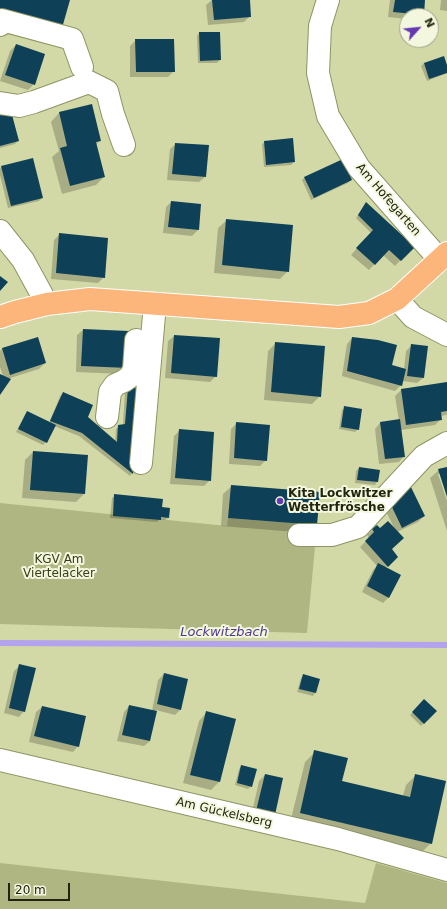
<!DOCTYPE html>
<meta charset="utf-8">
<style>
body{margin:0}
#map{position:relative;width:447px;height:909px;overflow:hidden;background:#d2d9a6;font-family:"DejaVu Sans",sans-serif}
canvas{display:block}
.north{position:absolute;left:399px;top:8px;width:40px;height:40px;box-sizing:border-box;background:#f3f7dd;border:1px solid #9fa38b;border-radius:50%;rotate:63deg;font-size:11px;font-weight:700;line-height:16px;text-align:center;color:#222410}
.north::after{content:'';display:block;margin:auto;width:14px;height:18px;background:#633ab2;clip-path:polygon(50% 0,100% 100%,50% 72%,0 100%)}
.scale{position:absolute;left:8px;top:883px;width:62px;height:18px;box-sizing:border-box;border:2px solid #222410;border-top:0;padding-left:5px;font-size:12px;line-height:14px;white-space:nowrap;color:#222410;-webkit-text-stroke:3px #f3f7dd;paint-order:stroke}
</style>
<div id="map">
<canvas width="447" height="909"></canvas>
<div class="north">N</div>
<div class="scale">20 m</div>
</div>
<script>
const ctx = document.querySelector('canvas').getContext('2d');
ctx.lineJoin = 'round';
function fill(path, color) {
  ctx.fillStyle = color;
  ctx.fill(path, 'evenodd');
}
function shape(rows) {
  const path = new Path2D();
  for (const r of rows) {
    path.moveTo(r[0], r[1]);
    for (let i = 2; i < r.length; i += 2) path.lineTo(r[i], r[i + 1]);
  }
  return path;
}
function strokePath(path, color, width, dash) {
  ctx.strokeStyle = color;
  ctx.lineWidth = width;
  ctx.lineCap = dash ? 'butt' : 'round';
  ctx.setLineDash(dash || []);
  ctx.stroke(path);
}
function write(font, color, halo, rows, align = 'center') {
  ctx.font = font + ' "DejaVu Sans",sans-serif';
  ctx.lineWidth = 4;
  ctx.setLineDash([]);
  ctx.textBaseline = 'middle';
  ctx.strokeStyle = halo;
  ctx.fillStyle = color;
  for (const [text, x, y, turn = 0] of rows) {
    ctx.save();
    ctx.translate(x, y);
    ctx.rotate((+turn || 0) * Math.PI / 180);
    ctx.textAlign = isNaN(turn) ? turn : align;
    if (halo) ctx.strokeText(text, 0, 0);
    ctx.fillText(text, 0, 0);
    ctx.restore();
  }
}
fill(shape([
 [0,503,227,526,228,518,317,525,307,633,0,624],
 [0,863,365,903,376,863,447,883,447,909,0,909]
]), '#b0b681');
fill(shape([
 [212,0,249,0,250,16,244,22,208,25,206,5],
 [390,0,424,0,423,15,422,16,407,16,407,19,388,17],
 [441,0,447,0,447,11,440,10],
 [199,33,220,60,217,63,198,63,197,36],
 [136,40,174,71,168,77,130,77,130,46],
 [16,45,34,84,28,90,0,81,10,51],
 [443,57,447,67,447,73,427,81,421,66,424,63],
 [91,105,100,140,96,145,104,177,96,185,62,194,52,157,59,151,51,122,59,113],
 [0,115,18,141,15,144,0,148],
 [265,142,294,162,291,165,264,167,262,144],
 [176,144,205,177,199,182,167,180,170,149],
 [1,167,42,198,39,201,8,208,0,175,0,169],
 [305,177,351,180,348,183,311,200,302,180],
 [171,202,200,205,198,230,192,236,163,233,166,207],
 [364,206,413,247,395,266,383,255,369,270,351,255,371,233,356,218],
 [227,220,288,271,280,279,214,273,218,228],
 [60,234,104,277,98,283,51,279,54,240],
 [83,330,127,368,121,374,76,372,77,335],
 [174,336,216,376,210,382,165,378,168,341],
 [37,338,45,363,39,369,7,379,0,394,0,375,3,376,0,367,0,351,2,349],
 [352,338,390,366,404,369,406,351,412,345,423,378,417,383,402,381,401,385,395,391,342,376,347,344],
 [276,343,320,396,312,404,264,400,268,351],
 [447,383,447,415,440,416,441,419,435,425,401,430,404,456,399,462,379,464,375,429,380,423,399,421,395,396,401,390],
 [138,389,132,473,130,476,79,436,54,426,46,442,43,445,16,432,25,415,27,412,49,423,60,396,63,393,87,418,115,442,116,429,119,426,123,425,125,391],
 [345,408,358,429,355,432,339,429,342,410],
 [237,423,266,460,260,466,229,464,231,429],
 [180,430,210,480,204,486,170,484,174,436],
 [33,452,84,494,76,502,22,498,25,460],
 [359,468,377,482,375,485,355,483,356,471],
 [447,468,447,494,440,474,438,474,447,501,447,531,430,478,439,470],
 [232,486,319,493,308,533,221,526,223,494],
 [409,487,424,516,418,522,397,532,390,550,397,557,385,568,389,597,383,603,362,592,373,570,377,566,360,547,369,538,367,535,376,526,380,530,394,528,386,511],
 [115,496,161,508,168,518,165,520,159,520,157,522,110,518,112,498],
 [20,665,24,711,19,717,4,713,14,671],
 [164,674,181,709,175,715,156,710,150,741,144,746,117,741,124,712,129,706,152,711,158,680],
 [303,676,319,679,315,693,313,696,297,692,301,678],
 [424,701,435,711,421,726,410,715],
 [42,707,78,746,73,752,29,742,36,712],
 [207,712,234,720,219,782,211,790,183,783,199,721],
 [315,752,341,781,403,796,406,785,416,775,431,843,421,853,290,823,305,762],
 [242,766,251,786,248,789,235,785,239,769],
 [265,775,282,779,251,817,259,781]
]), '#0003');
strokePath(shape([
 [0,643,447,645]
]), '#b3a2ee', 6);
fill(shape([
 [0,0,70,0,62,28,0,9],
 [212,0,250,0,251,17,214,20],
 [395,0,425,0,424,15,393,12],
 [199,32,220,32,221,60,200,61],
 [135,39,174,39,175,72,136,72],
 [16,44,45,54,35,85,5,75],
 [444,56,447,65,447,73,429,79,424,63],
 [92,104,101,141,96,142,105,177,70,186,60,148,67,146,59,112],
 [11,111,19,141,0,146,0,114],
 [293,138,295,162,266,165,264,141],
 [175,143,209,145,206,177,172,174],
 [33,158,43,198,11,206,1,166],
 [343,159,352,180,314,198,304,177],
 [171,201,201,204,199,230,168,227],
 [366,202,415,247,401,261,389,250,375,265,356,248,373,230,358,215],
 [226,219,293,225,289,272,222,265],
 [59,233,108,238,105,278,56,273],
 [0,276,8,282,0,291],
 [83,329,129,331,128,368,81,366],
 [174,335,220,338,217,377,171,373],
 [38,337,46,363,10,375,2,348],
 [352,337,378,340,397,345,392,365,406,369,402,386,347,371],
 [275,342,325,346,321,397,271,392],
 [411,344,428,346,424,378,407,376],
 [0,374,11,379,0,395],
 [447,382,447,411,441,412,442,420,406,425,401,389],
 [128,388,139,388,133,474,82,433,50,421,63,392,93,405,88,417,117,442,118,425,125,424],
 [344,406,362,409,359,430,341,427],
 [27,411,56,425,47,443,18,429],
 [400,419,405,457,385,459,380,422],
 [236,422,270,425,267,461,234,458],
 [179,429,214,432,211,481,175,478],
 [33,451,88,455,85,494,30,490],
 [359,467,380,470,378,482,357,480],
 [447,467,447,497,438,469],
 [231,485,320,492,317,525,228,518],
 [410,485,425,516,402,528,391,505],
 [114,494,163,499,162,507,170,508,169,518,161,517,161,520,113,516],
 [388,521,404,538,392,549,398,557,388,567,365,541,374,532,372,529,377,525,380,528],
 [378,563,401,575,389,598,367,586],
 [19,664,36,668,25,712,9,708],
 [164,673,188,679,181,710,157,704],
 [303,674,320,679,316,693,299,689],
 [424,699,437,711,424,724,412,712],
 [129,705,157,711,150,741,122,735],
 [42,706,86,716,79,747,34,736],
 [206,711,236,719,220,782,190,775],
 [314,750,348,758,342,781,410,797,415,774,446,781,432,844,300,813],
 [241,765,257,769,252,787,237,783],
 [265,774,283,778,275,815,256,811]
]), '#0e4057');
const minor = shape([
 [328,0,320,26,318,73,328,116,359,168,440,260],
 [0,25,2,20,72,39,82,67],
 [0,103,19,106,34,102,89,82,107,91,113,114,124,145],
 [0,231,23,260,47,304],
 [397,299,413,317,447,335],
 [107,417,110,392,115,385,124,381,131,376,134,368,136,340],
 [141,463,155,304],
 [299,535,332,535,358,527,424,456,447,443],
 [0,760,338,839,447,870]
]);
const major = shape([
 [0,317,15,312,47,304,90,299,339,317,369,313,397,299,447,253]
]);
strokePath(minor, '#8f9464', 24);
strokePath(major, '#fff', 24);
strokePath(minor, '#fff', 22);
strokePath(major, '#fcb57a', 22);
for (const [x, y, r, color] of [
 [280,501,4,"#633ab2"]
]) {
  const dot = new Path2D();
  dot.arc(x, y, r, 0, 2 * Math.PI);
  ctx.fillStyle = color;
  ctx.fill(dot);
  strokePath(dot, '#f3f7dd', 1.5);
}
write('12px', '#222410', '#f3f7dd', [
 ["Am Hofegarten",388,200,49],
 ["Am Gückelsberg",224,813,13]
]);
write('bold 12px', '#222410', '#f3f7dd', [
 ["Kita Lockwitzer",288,494],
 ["Wetterfrösche",288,508]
], 'left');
write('12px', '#393c18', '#f3f7dd', [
 ["KGV Am",59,560],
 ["Viertelacker",59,574]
]);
write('italic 13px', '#51368d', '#f3f7dd', [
 ["Lockwitzbach",224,633]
]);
</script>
